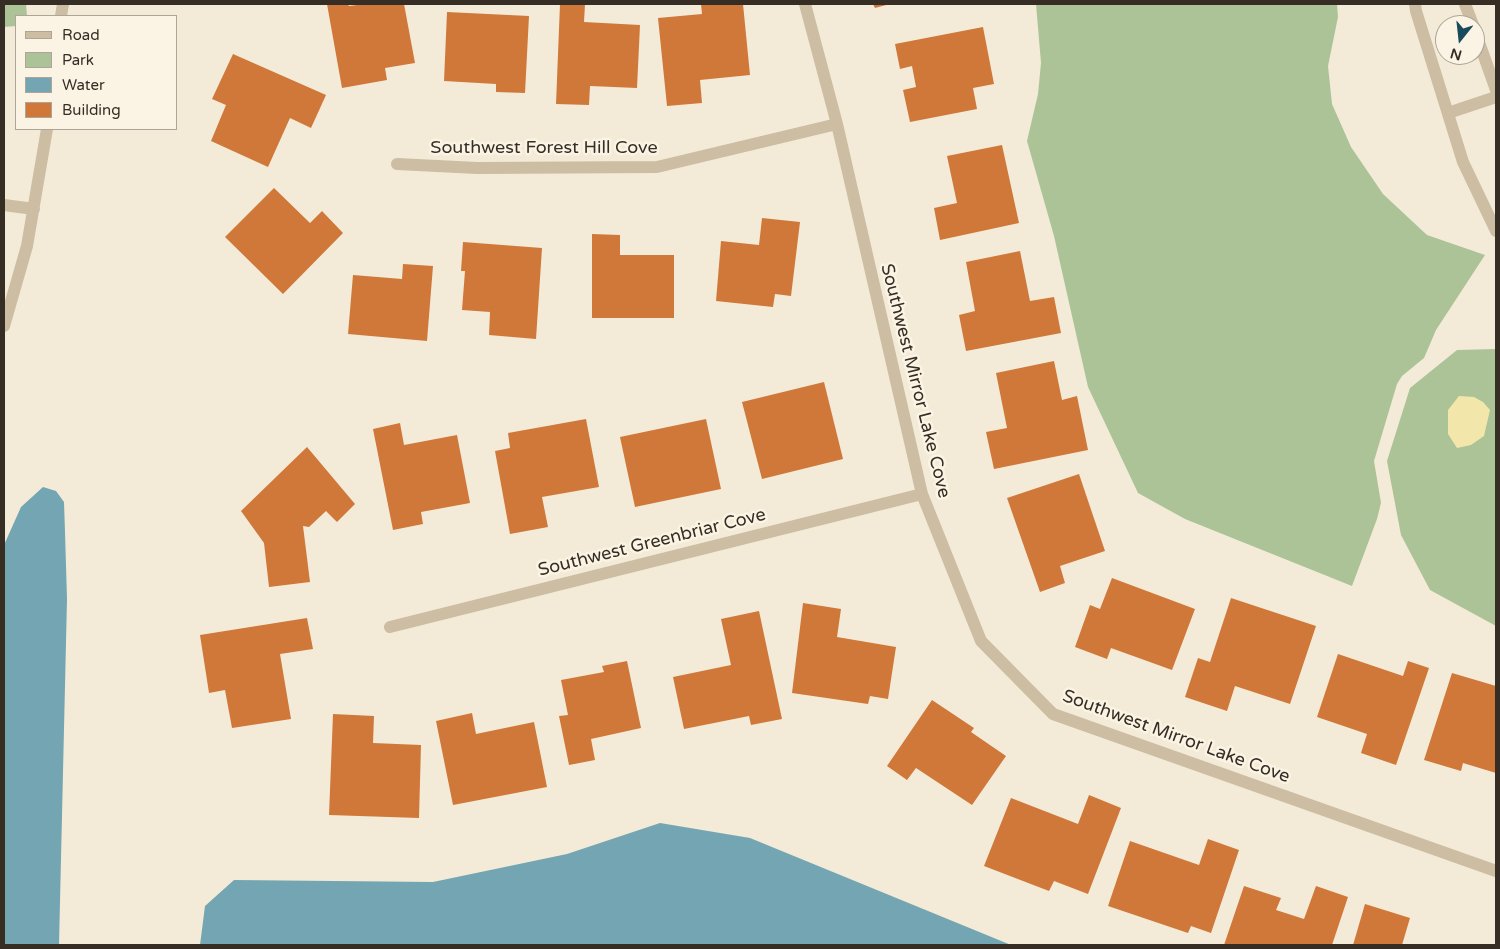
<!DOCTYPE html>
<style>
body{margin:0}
#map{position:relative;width:1500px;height:949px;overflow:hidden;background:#f3ebd7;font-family:"Varela Round",sans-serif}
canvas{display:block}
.frame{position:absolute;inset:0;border:5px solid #362e25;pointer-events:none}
.legend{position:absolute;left:15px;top:15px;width:162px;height:115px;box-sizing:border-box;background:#fbf4e4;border:1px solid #aca598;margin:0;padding:6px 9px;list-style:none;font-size:15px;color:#362e25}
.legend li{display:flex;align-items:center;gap:10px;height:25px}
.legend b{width:25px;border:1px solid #aca598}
.north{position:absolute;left:1435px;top:15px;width:50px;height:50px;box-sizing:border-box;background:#fbf4e4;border:1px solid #aca598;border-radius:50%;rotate:196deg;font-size:14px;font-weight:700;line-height:20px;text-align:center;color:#362e25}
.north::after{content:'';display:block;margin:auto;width:18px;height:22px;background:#184b5b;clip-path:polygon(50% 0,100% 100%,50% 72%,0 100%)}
</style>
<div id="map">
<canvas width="1500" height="949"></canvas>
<div class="frame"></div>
<ul class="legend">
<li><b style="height:6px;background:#ccbda3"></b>Road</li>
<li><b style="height:14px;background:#acc397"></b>Park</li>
<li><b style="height:14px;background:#74a5b2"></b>Water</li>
<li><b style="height:14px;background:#d07839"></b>Building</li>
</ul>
<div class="north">N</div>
</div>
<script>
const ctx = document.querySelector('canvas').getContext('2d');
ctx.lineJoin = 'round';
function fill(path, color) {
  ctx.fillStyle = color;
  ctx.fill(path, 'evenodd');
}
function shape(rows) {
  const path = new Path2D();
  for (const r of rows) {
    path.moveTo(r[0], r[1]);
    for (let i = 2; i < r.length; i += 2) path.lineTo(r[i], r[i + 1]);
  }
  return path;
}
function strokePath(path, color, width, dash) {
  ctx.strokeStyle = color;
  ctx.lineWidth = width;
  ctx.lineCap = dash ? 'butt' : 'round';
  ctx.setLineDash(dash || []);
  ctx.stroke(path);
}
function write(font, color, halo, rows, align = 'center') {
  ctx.font = font + ' "Varela Round",sans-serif';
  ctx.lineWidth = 5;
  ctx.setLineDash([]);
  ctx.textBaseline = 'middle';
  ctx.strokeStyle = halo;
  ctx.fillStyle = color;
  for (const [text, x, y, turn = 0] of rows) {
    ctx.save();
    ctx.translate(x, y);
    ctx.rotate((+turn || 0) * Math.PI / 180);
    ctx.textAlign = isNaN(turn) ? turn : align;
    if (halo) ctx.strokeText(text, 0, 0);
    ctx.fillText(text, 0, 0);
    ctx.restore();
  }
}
fill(shape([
 [4,4,26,4,27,16,16,16,16,26,4,27],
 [1036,4,1337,4,1338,17,1328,66,1332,104,1351,147,1383,194,1427,235,1485,255,1436,330,1424,358,1402,376,1397,384,1374,461,1381,503,1377,519,1352,586,1185,519,1138,493,1088,387,1054,236,1027,141,1038,94,1041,63],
 [1496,349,1496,626,1430,590,1401,535,1387,461,1410,388,1457,350]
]), '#acc397');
fill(shape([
 [1459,396,1474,397,1483,402,1490,410,1484,436,1471,445,1457,448,1448,434,1448,410]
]), '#f2e6ab');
fill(shape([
 [43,487,56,491,64,502,65,532,67,599,59,945,4,945,4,545,21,507],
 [660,823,750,838,1011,945,200,945,205,906,234,880,433,882,567,854]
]), '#74a5b2');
fill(shape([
 [327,4,348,4,349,6,365,4,404,4,415,63,385,68,387,80,342,88],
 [560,4,585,4,584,22,640,25,637,88,590,86,589,105,556,104],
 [701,4,743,4,750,75,700,80,702,103,667,106,658,18,702,14],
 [873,4,890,4,875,8],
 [447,12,529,16,525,93,496,92,496,84,444,81],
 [983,27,994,84,973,88,977,109,910,122,903,90,916,87,912,66,900,69,895,44],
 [233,54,326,95,311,128,290,118,268,167,211,141,226,105,212,99],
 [1002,145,1019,223,940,240,934,208,957,203,947,156],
 [274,188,310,223,322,211,343,233,283,294,225,237],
 [762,218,800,222,791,296,775,294,773,307,716,301,721,241,759,245],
 [592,234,620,235,620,255,674,255,674,318,592,318],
 [463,242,542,248,536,339,489,335,490,312,462,310,465,271,461,271],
 [1020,251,1030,301,1054,297,1061,333,966,351,959,315,975,311,966,262],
 [403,264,433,266,427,341,348,334,353,275,402,279],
 [1054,361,1062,400,1077,396,1088,450,994,469,986,432,1007,428,996,373],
 [824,382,843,459,762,479,742,402],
 [586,419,599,487,542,497,548,527,510,534,495,451,510,448,508,433],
 [706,419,721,489,635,507,620,437],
 [400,423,404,445,457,435,470,503,421,512,423,524,393,530,373,429],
 [307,447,355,504,337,522,326,511,309,527,303,526,310,582,269,587,264,543,241,511],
 [1079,474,1105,551,1060,566,1065,583,1040,592,1007,498],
 [1112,578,1195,609,1172,670,1111,648,1107,659,1075,647,1090,605,1100,609],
 [1231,598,1316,626,1290,704,1235,686,1227,711,1185,697,1198,658,1210,662],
 [803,603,841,609,837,637,896,647,888,699,870,696,868,704,792,693],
 [759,611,782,719,751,725,749,716,684,729,673,677,731,665,721,619],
 [307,618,313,649,280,654,291,719,232,728,225,690,209,693,200,635],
 [1338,654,1403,676,1408,661,1429,668,1396,765,1361,753,1367,734,1317,717],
 [627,661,641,728,591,739,595,760,569,765,559,716,568,715,561,680,604,672,602,666],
 [1452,673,1496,686,1496,773,1463,763,1461,771,1424,760],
 [932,700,974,728,971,732,1006,756,972,805,916,768,907,780,887,766],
 [472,713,476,734,534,722,547,787,453,805,436,721],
 [333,714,374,716,373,743,421,745,419,818,329,815],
 [1089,795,1121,808,1088,894,1054,881,1049,891,984,866,1011,798,1078,824],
 [1208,839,1239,850,1211,933,1191,926,1188,933,1108,906,1130,841,1199,865],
 [1244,886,1281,898,1276,910,1304,919,1316,886,1348,897,1332,945,1224,945],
 [1365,904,1410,918,1402,945,1353,945]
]), '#d07839');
strokePath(shape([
 [805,4,837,124,922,494,981,641,1053,714,1496,871],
 [1415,4,1416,11,1463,162,1496,231],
 [1465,4,1473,25],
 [61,16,63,4],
 [1475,31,1496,90],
 [1448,113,1496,97],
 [397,164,477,168,657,167,837,124],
 [4,205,34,209],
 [4,326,27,246,47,129],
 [390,627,922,494]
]), '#ccbda3', 12);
write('18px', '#362e25', '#fbf4e4', [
 ["Southwest Forest Hill Cove",544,148],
 ["Southwest Mirror Lake Cove",915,381,76],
 ["Southwest Greenbriar Cove",652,543,-14],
 ["Southwest Mirror Lake Cove",1176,737,20]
]);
</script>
